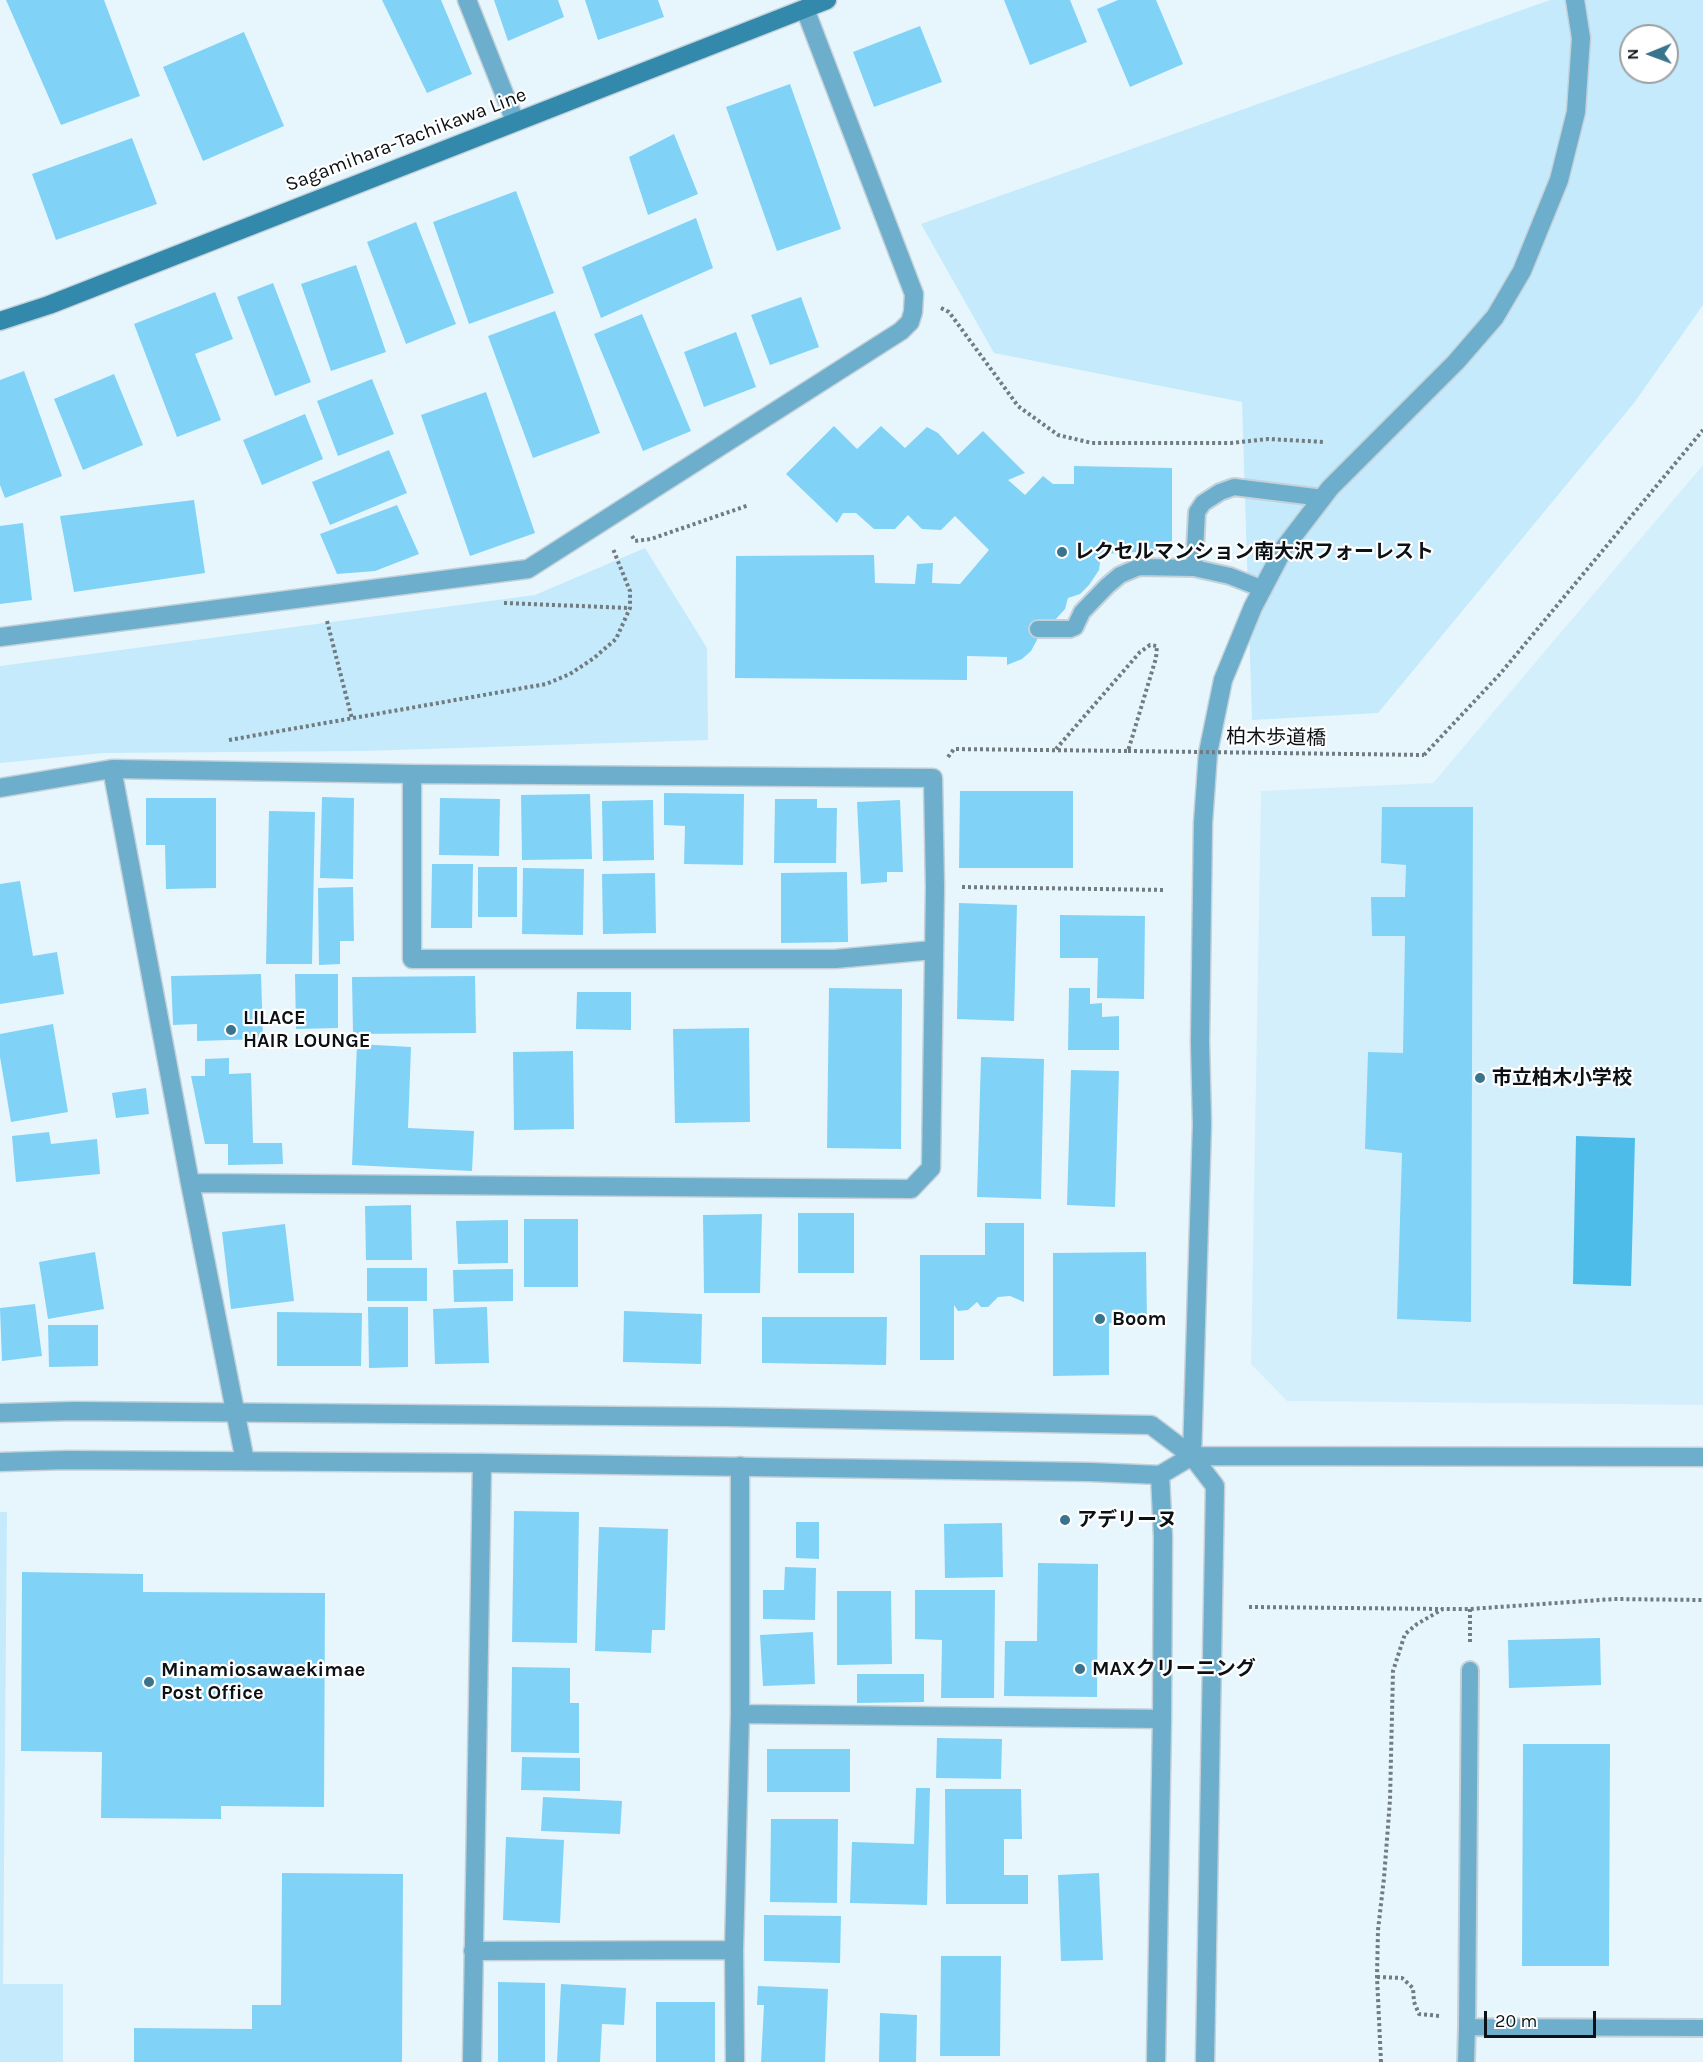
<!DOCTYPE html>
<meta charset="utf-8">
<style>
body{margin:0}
#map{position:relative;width:1703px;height:2062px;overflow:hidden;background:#e7f6fd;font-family:Karla,sans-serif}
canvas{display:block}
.north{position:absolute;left:1619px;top:24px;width:60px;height:60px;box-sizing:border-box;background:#fff;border:2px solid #9da0a1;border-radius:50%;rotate:269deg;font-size:16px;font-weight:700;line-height:24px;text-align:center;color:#0b1114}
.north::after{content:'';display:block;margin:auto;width:21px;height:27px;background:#39738c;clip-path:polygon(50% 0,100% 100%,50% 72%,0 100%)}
.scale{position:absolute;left:1484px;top:2011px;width:112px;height:27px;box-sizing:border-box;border:3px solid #0b1114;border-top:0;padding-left:8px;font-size:18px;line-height:21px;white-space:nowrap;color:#0b1114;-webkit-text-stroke:4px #fff;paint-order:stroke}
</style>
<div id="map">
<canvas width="1703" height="2062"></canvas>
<div class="north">N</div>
<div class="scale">20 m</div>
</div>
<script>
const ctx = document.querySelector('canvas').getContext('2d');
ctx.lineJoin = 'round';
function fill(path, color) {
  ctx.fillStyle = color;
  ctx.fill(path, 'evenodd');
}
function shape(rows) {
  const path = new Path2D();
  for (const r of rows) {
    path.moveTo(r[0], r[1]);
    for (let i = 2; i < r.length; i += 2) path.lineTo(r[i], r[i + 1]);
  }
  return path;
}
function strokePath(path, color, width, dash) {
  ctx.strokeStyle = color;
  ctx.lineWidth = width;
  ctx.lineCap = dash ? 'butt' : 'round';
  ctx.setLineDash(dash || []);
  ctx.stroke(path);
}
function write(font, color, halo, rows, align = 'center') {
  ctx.font = font + ' Karla,"Noto Sans JP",sans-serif';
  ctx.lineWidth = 4.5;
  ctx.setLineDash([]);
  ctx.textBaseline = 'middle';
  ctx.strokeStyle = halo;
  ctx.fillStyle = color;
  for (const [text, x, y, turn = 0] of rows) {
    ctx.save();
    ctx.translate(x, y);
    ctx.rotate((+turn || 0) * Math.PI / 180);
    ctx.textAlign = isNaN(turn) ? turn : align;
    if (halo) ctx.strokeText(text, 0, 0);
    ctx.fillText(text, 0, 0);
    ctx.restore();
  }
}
fill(shape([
 [1703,465,1703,1405,1287,1401,1251,1364,1261,791,1433,783]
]), '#d4effc');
fill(shape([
 [1550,0,1703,0,1703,305,1634,403,1378,713,1252,720,1242,402,994,353,921,224],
 [1631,36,1667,36,1667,72,1631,72],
 [645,548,707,648,708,740,364,751,103,753,0,763,0,666,535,595],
 [0,1512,7,1512,3,1984,63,1984,63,2062,0,2062]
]), '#c4eafc');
fill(shape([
 [1576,1136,1635,1138,1631,1286,1573,1284]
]), '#4ebce9');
fill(shape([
 [6,0,104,0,140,96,61,125],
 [382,0,441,0,472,74,427,93],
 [494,0,558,0,564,17,508,41],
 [585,0,658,0,664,17,598,40],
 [1004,0,1070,0,1087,42,1030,65],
 [1118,0,1156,0,1183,64,1130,87,1097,9],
 [920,26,942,82,874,107,853,52],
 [244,32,284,126,203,161,163,67],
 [790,84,841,229,777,251,726,107],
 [674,134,698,194,648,215,629,157],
 [132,138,157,204,56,240,32,174],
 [516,191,554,293,469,324,433,222],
 [696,218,713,268,601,318,582,267],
 [416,222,456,324,406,344,367,242],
 [356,265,386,352,331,371,301,284],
 [273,283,311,382,275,396,237,297],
 [215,292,233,339,195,354,221,420,177,437,134,324],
 [801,297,819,347,770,365,751,315],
 [555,311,600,433,533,458,488,336],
 [642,314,691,431,643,451,594,334],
 [736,332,756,387,704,407,684,352],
 [24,371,62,476,5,498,0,485,0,380],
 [114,374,143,445,83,470,54,399],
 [372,379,394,434,338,456,317,401],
 [486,392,535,533,470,556,421,415],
 [305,414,323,459,262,485,243,440],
 [834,426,857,449,881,426,905,448,927,427,938,433,958,455,983,431,1025,473,1008,480,1025,495,1043,476,1053,484,1074,484,1074,466,1172,468,1172,550,1101,554,1099,570,1089,585,1080,594,1068,598,1065,609,1056,619,1049,624,1038,627,1037,640,1031,651,1022,659,1007,665,1007,657,967,656,967,680,735,678,736,556,874,555,875,583,915,584,917,564,933,563,932,583,960,584,989,550,955,516,941,530,922,529,908,515,895,529,874,529,856,513,843,513,837,523,786,474],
 [389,450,407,493,330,525,312,482],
 [194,500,205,573,74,592,60,516],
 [397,505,419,554,375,571,337,574,320,534],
 [23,523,32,600,0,604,0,526],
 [960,791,1073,791,1073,868,959,868],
 [664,793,744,794,743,865,684,864,685,826,664,825],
 [590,794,592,859,522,860,521,795],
 [322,797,354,798,353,879,320,878],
 [146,798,216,798,216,888,166,889,165,845,146,845],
 [440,798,500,799,499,856,439,855],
 [775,799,817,799,817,808,837,808,836,863,774,863],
 [653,800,654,860,603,861,602,801],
 [900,800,903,872,887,872,887,882,861,884,857,802],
 [1382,807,1473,807,1471,1322,1397,1319,1402,1153,1365,1149,1368,1052,1403,1053,1405,936,1372,936,1371,897,1405,897,1406,865,1381,863],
 [269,811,315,812,312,964,266,964],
 [432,864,473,864,472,928,431,928],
 [478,867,517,867,517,917,478,917],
 [523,868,584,869,583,935,522,934],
 [847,872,848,942,781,943,781,873],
 [655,873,656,933,603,934,602,874],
 [20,881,33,956,57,952,64,994,0,1004,0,884],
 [353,887,354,941,340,941,340,964,319,965,318,888],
 [959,903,1017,905,1014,1021,957,1019],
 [1060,915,1145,916,1144,999,1097,998,1098,958,1060,958],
 [261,974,263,1039,197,1041,197,1024,173,1025,171,976],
 [295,974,338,974,338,1028,296,1029],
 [475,976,476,1033,353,1034,352,977],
 [829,988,902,989,901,1149,827,1148],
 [1069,988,1090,988,1090,1004,1102,1003,1102,1017,1119,1016,1119,1050,1068,1050],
 [577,992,631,992,631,1030,576,1029],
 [53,1024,68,1112,11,1122,0,1057,0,1034],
 [749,1028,750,1122,675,1123,673,1029],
 [357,1044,411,1047,408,1128,474,1131,472,1171,352,1165],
 [573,1051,574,1129,514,1130,513,1052],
 [981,1057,1044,1059,1041,1199,977,1197],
 [229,1058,229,1074,251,1073,253,1143,282,1143,283,1164,228,1165,228,1144,205,1144,191,1076,205,1076,205,1059],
 [1071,1070,1119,1071,1115,1207,1067,1205],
 [146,1088,149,1114,116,1118,112,1093],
 [49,1132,51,1144,97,1139,100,1174,16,1182,12,1136],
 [411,1205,412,1260,366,1260,365,1206],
 [798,1213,854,1213,854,1273,798,1273],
 [762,1214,760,1293,704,1293,703,1215],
 [524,1219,578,1219,578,1287,524,1287],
 [508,1220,508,1263,458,1264,456,1221],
 [985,1223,1024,1223,1024,1302,1010,1296,998,1297,988,1307,981,1307,977,1302,968,1310,958,1311,954,1305,954,1360,920,1360,920,1255,985,1255],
 [285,1224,294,1301,231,1309,222,1232],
 [95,1252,104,1309,48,1319,39,1262],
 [1146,1252,1147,1323,1109,1323,1109,1375,1053,1376,1053,1253],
 [367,1268,427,1268,427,1301,367,1301],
 [513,1269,513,1301,454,1302,453,1270],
 [35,1304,42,1356,2,1361,0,1308],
 [368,1307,408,1307,408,1367,369,1368],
 [487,1307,489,1363,435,1364,433,1309],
 [624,1311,702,1314,701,1364,623,1362],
 [277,1312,362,1313,361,1366,277,1366],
 [762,1317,887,1317,886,1365,762,1363],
 [48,1325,98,1325,98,1366,49,1367],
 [514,1511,579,1512,577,1643,512,1642],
 [796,1522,819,1522,819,1559,796,1558],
 [1002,1523,1003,1577,945,1578,944,1524],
 [599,1527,668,1529,665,1630,652,1630,651,1653,595,1651],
 [1038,1563,1098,1564,1097,1697,1004,1696,1005,1641,1037,1641],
 [785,1567,816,1568,815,1620,763,1619,763,1590,784,1590],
 [22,1572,143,1574,143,1592,325,1593,324,1807,221,1806,221,1819,101,1818,102,1752,21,1751],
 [915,1590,995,1590,994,1698,941,1698,942,1640,915,1639],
 [837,1591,891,1591,892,1664,837,1665],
 [813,1632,815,1684,763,1686,760,1635],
 [1600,1638,1601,1685,1509,1688,1508,1640],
 [512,1667,570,1668,570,1703,579,1703,579,1753,511,1752],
 [857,1674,924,1674,924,1702,857,1703],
 [937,1738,1002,1739,1001,1779,936,1778],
 [1523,1744,1610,1744,1609,1966,1522,1966],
 [767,1749,850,1749,850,1792,767,1792],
 [522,1757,580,1758,580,1791,521,1790],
 [916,1788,930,1788,927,1905,850,1903,852,1842,914,1844],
 [945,1789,1021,1789,1022,1839,1004,1839,1004,1875,1028,1875,1028,1904,946,1904],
 [543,1797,622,1801,620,1834,541,1831],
 [771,1819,838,1819,837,1903,770,1902],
 [506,1837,564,1840,560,1923,503,1920],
 [282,1873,403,1874,402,2062,134,2062,134,2028,252,2029,252,2005,281,2005],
 [1099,1873,1103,1960,1061,1961,1058,1875],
 [764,1915,841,1916,840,1963,764,1961],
 [941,1956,1001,1956,1000,2056,940,2056],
 [498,1982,545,1983,545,2062,498,2062],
 [561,1984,626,1988,624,2025,602,2024,600,2062,557,2062],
 [758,1986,828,1989,825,2062,761,2062,764,2005,757,2005],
 [656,2002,715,2002,715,2062,656,2062],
 [880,2013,917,2015,916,2062,879,2062]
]), '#81d2f7');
const service = shape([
 [1194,568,1230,576,1263,589],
 [1038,629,1070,629,1075,627,1082,612,1107,586,1120,575,1139,567,1194,568,1197,512,1203,503,1220,492,1234,487,1323,498],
 [1467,2027,1470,1670],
 [1466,2062,1467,2027,1703,2028]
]);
const minor = shape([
 [467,0,515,121],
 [0,637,528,569,901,331,910,322,913,312,914,294,805,9],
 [112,769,190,1183,245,1461],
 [412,774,412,959,835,959,933,950],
 [0,788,112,769,412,774,933,778,935,887,931,1168,911,1189,190,1183],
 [740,1714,1162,1719],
 [473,1951,734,1950],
 [472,2062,482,1463],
 [735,2062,734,1950,740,1714,740,1466]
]);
const tertiary = shape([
 [0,1413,74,1411,726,1417,1151,1425,1192,1456,1215,1486,1205,2062],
 [1192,1456,1202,1124,1200,1042,1203,823,1208,753,1223,680,1253,607,1284,548,1330,488,1456,362,1495,317,1522,271,1559,180,1576,112,1581,38,1575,0],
 [0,1462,67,1460,482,1463,1090,1472,1160,1475,1192,1456,1703,1457],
 [1156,2062,1162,1719,1163,1537,1160,1475]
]);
const secondary = shape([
 [0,321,49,305,827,0]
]);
strokePath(service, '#c4d1d8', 20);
strokePath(minor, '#c4d1d8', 21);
strokePath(tertiary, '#c4d1d8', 21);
strokePath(secondary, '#c4d1d8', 21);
strokePath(shape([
 [941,308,949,312,1018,406,1058,435,1092,443,1231,443,1268,439,1325,442],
 [632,536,635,541,651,539,749,505],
 [504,603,630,608],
 [327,621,352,719],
 [229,740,546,684,570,674,594,658,616,639,630,608,630,591,613,549],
 [1424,755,1500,674,1703,430],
 [948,757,954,749,1128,751,1156,658,1157,646,1150,645,1140,652,1056,749],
 [962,887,1166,890],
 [1249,1607,1442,1609],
 [1470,1609,1470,1643],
 [1377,1977,1402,1978,1413,1988,1414,2002,1419,2014,1440,2016],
 [1381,2062,1377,1977,1378,1930,1384,1878,1390,1800,1393,1671,1405,1634,1417,1624,1443,1609,1470,1609,1614,1599,1703,1600]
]), '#717b80', 4, [3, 3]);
strokePath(service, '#6caecc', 16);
strokePath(minor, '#6caecc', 18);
strokePath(tertiary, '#6caecc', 18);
strokePath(secondary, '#3289ac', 18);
strokePath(shape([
 [1128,751,1424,755]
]), '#717b80', 4, [3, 3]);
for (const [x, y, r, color] of [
 [1062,552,6,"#39738c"],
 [231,1030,6,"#39738c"],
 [1480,1078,6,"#39738c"],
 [1100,1319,6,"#39738c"],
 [1065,1520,6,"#39738c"],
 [1080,1669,6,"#39738c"],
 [149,1682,6,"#39738c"]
]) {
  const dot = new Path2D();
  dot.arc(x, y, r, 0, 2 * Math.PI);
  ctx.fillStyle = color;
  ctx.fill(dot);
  strokePath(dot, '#fff', 2);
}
write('20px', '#0b1114', '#fff', [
 ["Sagamihara-Tachikawa Line",406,140,-21],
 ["柏木歩道橋",1276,738,1]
]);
write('bold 20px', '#0b1114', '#fff', [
 ["レクセルマンション南大沢フォーレスト",1074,552],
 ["LILACE",243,1018],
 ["HAIR LOUNGE",243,1041],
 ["市立柏木小学校",1492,1078],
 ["Boom",1112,1319],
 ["アデリーヌ",1077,1520],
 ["MAXクリーニング",1092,1669],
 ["Minamiosawaekimae",161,1670],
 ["Post Office",161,1693]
], 'left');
</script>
